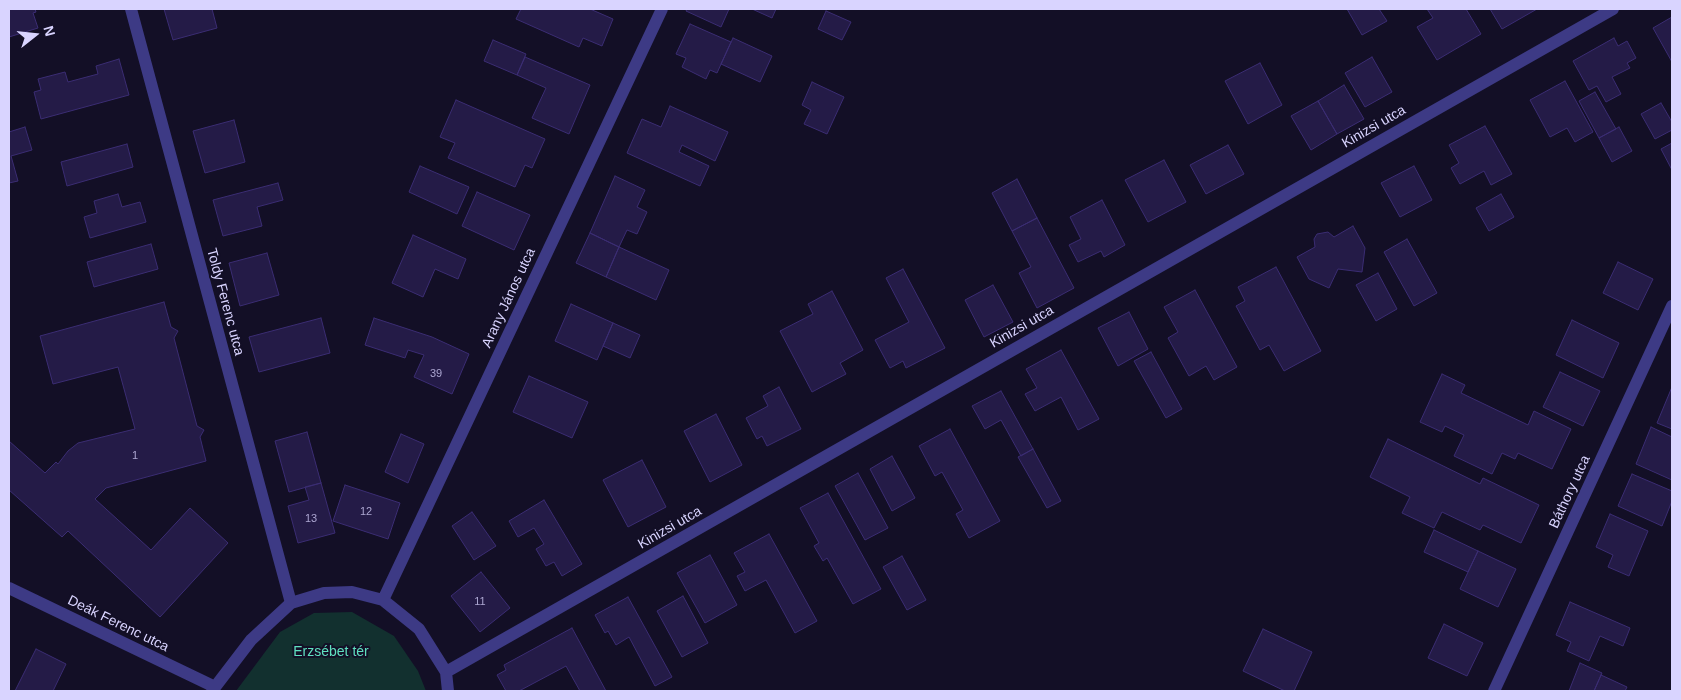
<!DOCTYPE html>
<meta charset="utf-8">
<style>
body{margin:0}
#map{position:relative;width:1681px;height:700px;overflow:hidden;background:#130f26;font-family:Arial,sans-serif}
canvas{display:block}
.frame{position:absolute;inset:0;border:10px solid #d9d4ff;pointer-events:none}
.north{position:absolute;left:10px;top:10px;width:50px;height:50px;-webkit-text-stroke:4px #130f26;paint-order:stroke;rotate:74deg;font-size:14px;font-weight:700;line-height:20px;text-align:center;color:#d9d4ff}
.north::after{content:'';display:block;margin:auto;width:18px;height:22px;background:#d9d4ff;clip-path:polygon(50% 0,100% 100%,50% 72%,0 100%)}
</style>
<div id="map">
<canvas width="1681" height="700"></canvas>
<div class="frame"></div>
<div class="north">N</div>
</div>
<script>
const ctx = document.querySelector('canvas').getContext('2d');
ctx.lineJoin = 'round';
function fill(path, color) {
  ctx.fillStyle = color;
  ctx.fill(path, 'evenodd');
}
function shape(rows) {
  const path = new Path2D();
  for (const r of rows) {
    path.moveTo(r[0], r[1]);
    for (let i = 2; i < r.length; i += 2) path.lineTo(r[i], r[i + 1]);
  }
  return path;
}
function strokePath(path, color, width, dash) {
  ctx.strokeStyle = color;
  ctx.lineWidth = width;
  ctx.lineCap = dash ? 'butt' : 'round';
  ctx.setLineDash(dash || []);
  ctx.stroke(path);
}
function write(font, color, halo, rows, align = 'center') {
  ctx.font = font + ' Arial,sans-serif';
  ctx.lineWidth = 4;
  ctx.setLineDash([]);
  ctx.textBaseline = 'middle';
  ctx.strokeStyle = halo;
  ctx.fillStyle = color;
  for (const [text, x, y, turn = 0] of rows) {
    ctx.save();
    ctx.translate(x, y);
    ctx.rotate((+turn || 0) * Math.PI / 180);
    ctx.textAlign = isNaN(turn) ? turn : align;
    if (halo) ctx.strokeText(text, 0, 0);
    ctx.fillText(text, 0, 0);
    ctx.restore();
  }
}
fill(shape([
 [352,612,394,636,418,671,426,691,236,691,280,632,314,613]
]), '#12302f');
const building = shape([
 [9,9,35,9,36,12,33,13,38,28,9,37,9,9],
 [164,9,212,9,217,28,173,40,164,9],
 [521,9,590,9,613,19,602,46,583,38,579,47,516,19,521,9],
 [687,9,729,9,721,27,686,11,687,9],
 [752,9,776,9,772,18,752,9],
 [1347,9,1379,9,1387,21,1362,35,1347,9],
 [1427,9,1466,9,1481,34,1437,60,1417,27,1433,18,1427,9],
 [1490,9,1537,9,1502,29,1490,9],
 [826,11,851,22,842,40,818,29,826,11],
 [1672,17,1672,62,1653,28,1672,17],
 [690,24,731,42,717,73,710,70,706,79,682,67,686,58,676,54,690,24],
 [733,38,772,56,760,82,721,64,733,38],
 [1614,38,1618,46,1627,41,1636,58,1627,63,1630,68,1612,77,1621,94,1606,102,1597,86,1589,90,1573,61,1614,38],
 [493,40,526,54,517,75,484,61,493,40],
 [525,57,590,85,569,134,532,118,546,88,517,75,525,57],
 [1372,57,1392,92,1365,107,1345,73,1372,57],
 [119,59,129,95,41,119,34,92,41,90,38,79,65,72,68,82,98,74,96,66,119,59],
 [1260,63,1282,105,1248,124,1225,81,1260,63],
 [1565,81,1593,132,1575,142,1567,128,1550,137,1530,100,1565,81],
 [812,82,844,97,827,134,804,124,811,110,802,105,812,82],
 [1344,85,1364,119,1337,134,1318,101,1344,85],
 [1595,92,1616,129,1599,138,1579,101,1595,92],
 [456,100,545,139,532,168,525,165,515,187,448,158,455,143,440,137,456,100],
 [1318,101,1337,134,1311,150,1291,116,1318,101],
 [1661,103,1672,122,1672,130,1655,139,1641,114,1661,103],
 [670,106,728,132,715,161,682,145,679,152,709,166,700,186,627,153,642,119,661,127,670,106],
 [234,120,245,162,205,173,193,131,234,120],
 [1485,126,1512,174,1491,185,1484,171,1460,184,1451,168,1459,163,1449,145,1485,126],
 [25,127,32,150,11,156,18,181,9,183,9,132,25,127],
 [1619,127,1632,151,1612,162,1599,138,1619,127],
 [1672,143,1672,170,1661,149,1672,143],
 [127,144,133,167,67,186,61,162,127,144],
 [1228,145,1244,174,1206,194,1190,165,1228,145],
 [1164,160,1186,202,1148,222,1125,180,1164,160],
 [420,166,469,187,457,214,409,192,420,166],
 [1414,166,1432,200,1400,217,1381,183,1414,166],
 [615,176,645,190,637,207,647,212,637,234,627,230,619,247,590,233,615,176],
 [1017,179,1037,218,1012,231,992,193,1017,179],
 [278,183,283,200,257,207,262,226,223,236,213,200,278,183],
 [477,192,530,215,514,250,462,226,477,192],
 [118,194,122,207,140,202,146,222,90,238,84,217,97,213,94,201,118,194],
 [1501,194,1514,217,1489,231,1476,208,1501,194],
 [1102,200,1125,245,1104,257,1101,251,1078,262,1069,245,1081,239,1070,217,1102,200],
 [1037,218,1074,288,1037,308,1019,273,1031,267,1012,231,1037,218],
 [1353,226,1365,248,1362,272,1338,269,1329,288,1309,279,1297,257,1315,247,1314,239,1317,234,1328,232,1334,237,1353,226],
 [590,233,619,247,606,277,576,263,590,233],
 [413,235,466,259,458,279,435,269,423,297,392,283,413,235],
 [1407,239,1437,293,1414,306,1384,252,1407,239],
 [151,244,158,269,94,287,87,262,151,244],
 [619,247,669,270,656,300,606,277,619,247],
 [267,253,279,295,240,306,229,263,267,253],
 [1618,262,1653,279,1638,310,1603,293,1618,262],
 [1276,267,1321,351,1284,371,1269,345,1260,350,1236,306,1245,301,1238,287,1276,267],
 [903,269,945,348,906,368,903,361,890,368,875,340,909,322,886,278,903,269],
 [1378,273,1397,309,1376,321,1356,285,1378,273],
 [993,285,1013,322,984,337,965,300,993,285],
 [1195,290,1237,367,1214,380,1206,366,1189,376,1168,338,1178,332,1164,307,1195,290],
 [832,291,863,350,840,363,846,374,812,392,780,331,813,314,808,304,832,291],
 [164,302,171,327,178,331,174,338,197,426,204,430,200,437,206,461,106,488,95,499,151,550,190,508,228,543,160,617,68,531,62,537,9,490,9,441,45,473,56,462,58,464,68,451,78,443,135,429,118,367,53,384,40,336,164,302],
 [571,304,613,323,597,360,555,341,571,304],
 [1129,312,1148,349,1118,366,1098,328,1129,312],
 [321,318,330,353,259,372,249,337,321,318],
 [374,318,432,337,469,354,452,394,414,377,424,355,408,350,405,358,365,345,374,318],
 [1572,320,1619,343,1603,378,1556,355,1572,320],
 [613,323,640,335,630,358,603,346,613,323],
 [1061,350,1099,419,1078,430,1061,397,1035,411,1025,394,1037,388,1026,369,1061,350],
 [1151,352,1182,409,1166,418,1134,361,1151,352],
 [1560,372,1600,391,1583,426,1543,407,1560,372],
 [1442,374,1465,385,1461,393,1528,425,1534,411,1571,429,1552,469,1518,453,1515,459,1502,453,1492,474,1454,456,1464,435,1445,426,1442,432,1420,422,1442,374],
 [529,376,588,402,572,438,513,412,529,376],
 [779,387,801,429,767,446,762,436,757,439,746,418,768,406,763,396,779,387],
 [1672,387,1672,429,1657,423,1672,387],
 [1001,391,1033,449,1021,456,1001,420,985,429,972,406,1001,391],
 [716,414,742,465,710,482,684,431,716,414],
 [1651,427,1672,437,1672,480,1636,464,1651,427],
 [950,429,1000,521,969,538,956,514,963,510,942,472,935,476,919,446,950,429],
 [307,432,321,483,289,492,275,441,307,432],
 [401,434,424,444,408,483,385,472,401,434],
 [1388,439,1480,484,1483,478,1539,505,1521,543,1483,525,1480,530,1442,512,1434,528,1402,513,1410,497,1370,477,1388,439],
 [1033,449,1061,501,1047,508,1018,457,1033,449],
 [892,456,915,498,892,511,870,469,892,456],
 [642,460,666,507,628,527,603,480,642,460],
 [858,473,888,528,865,540,835,486,858,473],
 [1632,474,1672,491,1672,501,1662,526,1618,506,1632,474],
 [321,483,335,533,298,543,288,506,309,500,305,487,321,483],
 [345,485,400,503,388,539,333,521,345,485],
 [828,493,881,589,853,604,827,558,823,561,814,546,819,543,800,508,828,493],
 [544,500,582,564,562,576,554,562,546,566,536,549,544,544,534,528,518,537,509,521,544,500],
 [472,512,496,546,474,560,452,526,472,512],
 [1610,514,1648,531,1629,576,1608,567,1613,555,1596,547,1610,514],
 [1434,530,1478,551,1468,572,1424,552,1434,530],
 [769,534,817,621,795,633,766,580,745,591,737,576,745,572,734,553,769,534],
 [1478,551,1516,569,1498,607,1460,589,1478,551],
 [710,555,737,605,705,623,677,573,710,555],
 [902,556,926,600,907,610,883,567,902,556],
 [481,572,510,608,480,632,451,596,481,572],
 [683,596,708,643,682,657,657,611,683,596],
 [628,597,672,677,655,686,629,637,616,645,608,631,605,633,595,615,628,597],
 [1570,602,1630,628,1623,646,1600,636,1589,661,1567,651,1571,642,1556,635,1570,602],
 [1444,624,1483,643,1467,676,1428,658,1444,624],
 [572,628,606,691,580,691,566,666,519,691,506,691,497,675,506,670,504,665,572,628],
 [1263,629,1312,652,1294,691,1285,691,1243,671,1263,629],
 [36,649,66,664,53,691,15,691,36,649],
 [1580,663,1602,673,1594,691,1569,691,1580,663],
 [1601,675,1627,687,1625,691,1594,691,1601,675]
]);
fill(building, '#241b47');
strokePath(building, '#3b2d73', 1);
strokePath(shape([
 [131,9,291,603],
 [9,588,215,687],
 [383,600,662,9],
 [446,672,1613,9],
 [212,691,251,640,291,603,324,593,352,592,383,600,419,629,446,672,448,691],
 [1494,691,1672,306]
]), '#3d3a85', 12);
write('11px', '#aca6d1', null, [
 ["39",436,374],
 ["1",135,456],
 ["12",366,512],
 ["13",311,519],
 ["11",480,602]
]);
write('14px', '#d9d4ff', '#130f26', [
 ["Kinizsi utca",1374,127,-30],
 ["Arany János utca",509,298,-65],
 ["Toldy Ferenc utca",225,302,75],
 ["Kinizsi utca",1022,327,-30],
 ["Báthory utca",1570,492,-65],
 ["Kinizsi utca",670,528,-30],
 ["Deák Ferenc utca",118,624,26]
]);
write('14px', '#5fe0c0', '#130f26', [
 ["Erzsébet tér",331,652]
]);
</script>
